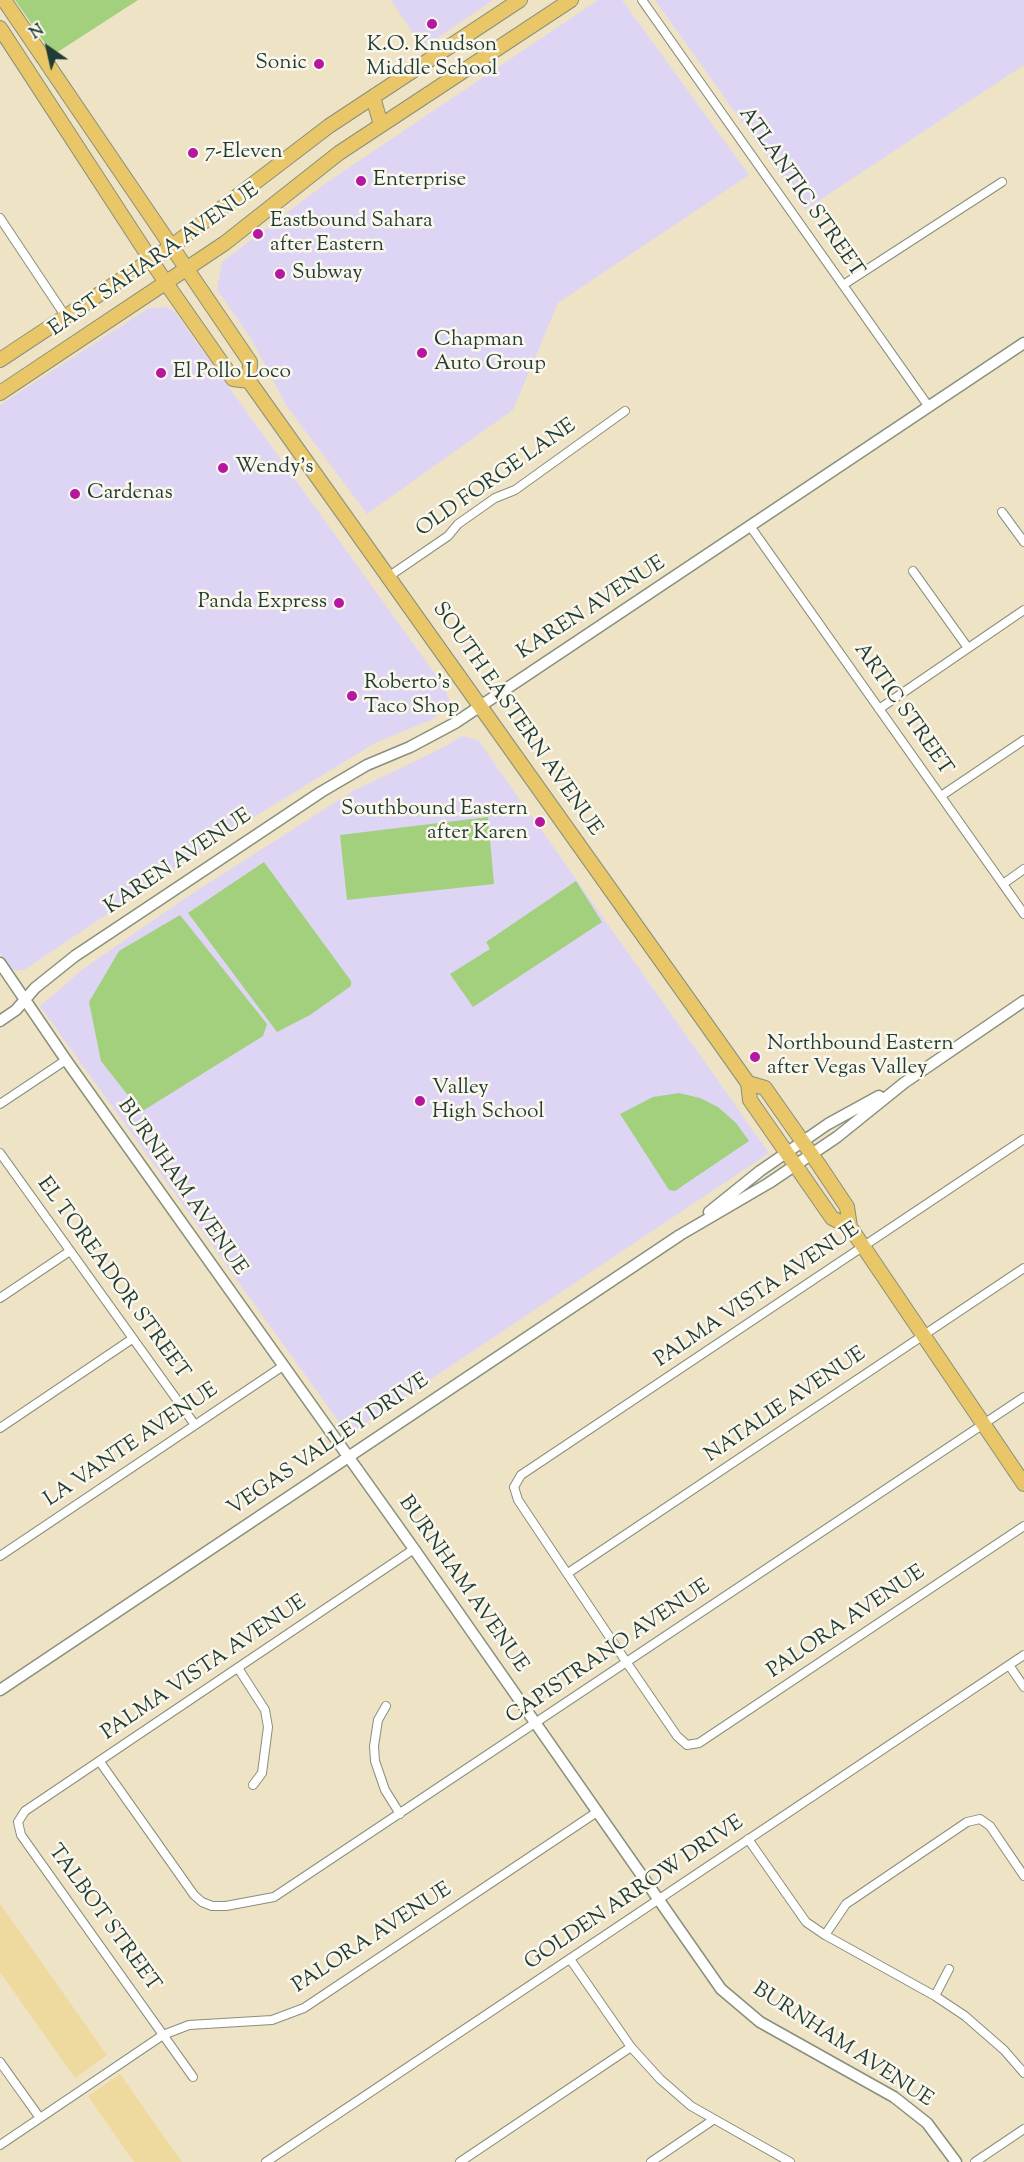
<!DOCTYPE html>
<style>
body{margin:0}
#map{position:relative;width:1024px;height:2162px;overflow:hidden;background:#efe3c5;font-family:"Sorts Mill Goudy",serif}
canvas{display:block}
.north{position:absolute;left:18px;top:18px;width:60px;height:60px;-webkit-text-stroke:4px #fbf7ec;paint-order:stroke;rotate:326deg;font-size:16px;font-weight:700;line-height:24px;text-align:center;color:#1f3d34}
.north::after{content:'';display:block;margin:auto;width:21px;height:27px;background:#1f3d34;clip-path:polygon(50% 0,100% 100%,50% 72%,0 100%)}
</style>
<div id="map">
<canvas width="1024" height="2162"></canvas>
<div class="north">N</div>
</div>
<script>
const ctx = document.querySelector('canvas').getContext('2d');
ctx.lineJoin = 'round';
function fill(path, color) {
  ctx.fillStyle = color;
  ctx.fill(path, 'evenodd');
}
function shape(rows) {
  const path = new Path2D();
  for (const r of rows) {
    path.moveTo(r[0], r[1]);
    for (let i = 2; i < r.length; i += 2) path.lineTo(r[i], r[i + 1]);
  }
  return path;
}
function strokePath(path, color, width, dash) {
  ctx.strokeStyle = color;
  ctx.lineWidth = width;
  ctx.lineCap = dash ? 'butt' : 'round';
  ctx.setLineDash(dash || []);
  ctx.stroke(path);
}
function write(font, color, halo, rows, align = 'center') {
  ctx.font = font + ' "Sorts Mill Goudy",serif';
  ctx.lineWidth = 5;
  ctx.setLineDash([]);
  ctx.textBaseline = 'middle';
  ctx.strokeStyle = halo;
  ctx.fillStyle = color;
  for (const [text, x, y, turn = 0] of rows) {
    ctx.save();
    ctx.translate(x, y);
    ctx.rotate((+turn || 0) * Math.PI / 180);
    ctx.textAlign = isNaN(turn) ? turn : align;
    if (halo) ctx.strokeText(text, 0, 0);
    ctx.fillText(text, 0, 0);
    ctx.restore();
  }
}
fill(shape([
 [391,0,493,0,423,48],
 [598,0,622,0,749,175,558,303,513,410,367,514,286,405,253,342,217,289,222,262,326,183],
 [655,0,1024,0,1024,65,805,210],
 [166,307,174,311,443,685,452,706,431,720,375,743,231,831,24,970,12,970,0,953,0,405,149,308],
 [462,736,478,740,769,1153,352,1432,344,1429,40,1006,83,969,187,897,353,791,444,747]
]), '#ded5f5');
fill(shape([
 [15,0,138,0,53,55],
 [488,817,494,884,347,900,340,835],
 [264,862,351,981,351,986,310,1015,277,1032,188,913],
 [576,881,602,922,473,1007,450,974,490,949,486,942],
 [180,915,267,1024,263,1036,141,1112,101,1061,89,1002,119,951],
 [679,1093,700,1098,718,1107,736,1123,749,1141,675,1191,669,1190,620,1114,653,1097]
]), '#a2d07d');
fill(shape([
 [0,1904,107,2055,75,2078,0,1972],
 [120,2074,182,2162,134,2162,88,2096]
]), '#eeda9e');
const minor = shape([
 [642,0,929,407],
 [0,218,66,317],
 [843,285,1002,182],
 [1002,512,1024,542],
 [750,526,1024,914],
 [913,571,968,648],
 [388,577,448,536,458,524,495,498,515,490,625,411],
 [879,709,1024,610],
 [941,796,1024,740],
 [1003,884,1024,869],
 [0,1104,66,1060],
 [1024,1139,521,1475,514,1487,518,1500,627,1663,677,1736,687,1745,699,1743,1024,1526],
 [0,1153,195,1425],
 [0,1298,70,1251],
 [0,1428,132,1339],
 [0,1556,283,1366],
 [568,1573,1024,1268],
 [1009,1665,1024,1687],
 [238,1668,265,1710,268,1727,262,1773,253,1785],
 [386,1706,378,1720,374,1746,375,1761,385,1790,400,1814],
 [100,1762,194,1895,202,1902,212,1906,226,1906,274,1897,1024,1397],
 [748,1839,806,1922,825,1935,935,1996,965,2016,1004,2050,1024,2073],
 [825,1935,846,1904,967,1822,980,1819,990,1826,1024,1876],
 [570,1959,631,2047,660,2079,691,2106,790,2162],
 [935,1996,949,1969],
 [0,2062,40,2118],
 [193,2077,21,1835,18,1822,25,1811,414,1549],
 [0,2145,163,2035,189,2025,272,2020,304,2008,597,1812],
 [266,2162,1024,1655],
 [460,2162,631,2047],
 [651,2162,713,2120],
 [975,2162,1024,2129]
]);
const tertiary = shape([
 [0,963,66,1060,414,1549,721,1989,760,2022,894,2097,927,2123,956,2162],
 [0,1021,16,1010,35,988,75,956,321,792,367,765,410,747,455,723,1024,343],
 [709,1212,760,1171,828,1124,879,1096],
 [0,1690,680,1235,769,1183,837,1137,904,1083,1024,1001]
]);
const primary = shape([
 [4,0,250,362,249,381,748,1083,750,1100,832,1218,850,1227],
 [0,28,166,283,233,379,249,381],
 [373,97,381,125],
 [0,360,172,246,329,126,520,0],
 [0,393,225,243,339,153,571,0],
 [748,1083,765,1088,819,1165,847,1207,850,1227,1024,1484]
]);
strokePath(minor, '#87907c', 10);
strokePath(tertiary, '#87907c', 13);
strokePath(primary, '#87907c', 16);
strokePath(minor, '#fff', 8);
strokePath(tertiary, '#fff', 10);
strokePath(primary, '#e9c769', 14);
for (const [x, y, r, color] of [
 [432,24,6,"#b5179e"],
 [319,64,6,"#b5179e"],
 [193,153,6,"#b5179e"],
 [361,181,6,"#b5179e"],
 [258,234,6,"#b5179e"],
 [280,274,6,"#b5179e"],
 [422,353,6,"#b5179e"],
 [161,373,6,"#b5179e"],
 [223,468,6,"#b5179e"],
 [75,494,6,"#b5179e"],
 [339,603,6,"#b5179e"],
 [352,696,6,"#b5179e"],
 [540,822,6,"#b5179e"],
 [755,1057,6,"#b5179e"],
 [420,1101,6,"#b5179e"]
]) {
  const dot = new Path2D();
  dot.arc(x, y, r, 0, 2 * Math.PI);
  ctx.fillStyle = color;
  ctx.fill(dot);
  strokePath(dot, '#fbf7ec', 2);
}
write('21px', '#1f3d34', '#fbf7ec', [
 ["K.O. Knudson",432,46,"center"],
 ["Middle School",432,70,"center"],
 ["Sonic",307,64,"right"],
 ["7-Eleven",205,153],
 ["Enterprise",373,181],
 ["Eastbound Sahara",270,222],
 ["after Eastern",270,246],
 ["Subway",292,274],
 ["Chapman",434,341],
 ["Auto Group",434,365],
 ["El Pollo Loco",173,373],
 ["Wendy's",235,468],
 ["Cardenas",87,494],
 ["Panda Express",327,603,"right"],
 ["Roberto's",364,684],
 ["Taco Shop",364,708],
 ["Southbound Eastern",528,810,"right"],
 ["after Karen",528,834,"right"],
 ["Northbound Eastern",767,1045],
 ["after Vegas Valley",767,1069],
 ["Valley",432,1089],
 ["High School",432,1113]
], 'left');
write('21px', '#1f3d34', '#fbf7ec', [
 ["ATLANTIC STREET",800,193,55],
 ["EAST SAHARA AVENUE",155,261,-35],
 ["OLD FORGE LANE",497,479,-35],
 ["KAREN AVENUE",592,609,-33],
 ["ARTIC STREET",902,710,55],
 ["SOUTH EASTERN AVENUE",516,720,55],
 ["KAREN AVENUE",179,863,-34],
 ["BURNHAM AVENUE",181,1188,55],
 ["EL TOREADOR STREET",112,1279,54],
 ["PALMA VISTA AVENUE",758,1296,-34],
 ["NATALIE AVENUE",786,1406,-34],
 ["LA VANTE AVENUE",132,1446,-34],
 ["VEGAS VALLEY DRIVE",329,1446,-34],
 ["BURNHAM AVENUE",462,1585,55],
 ["PALORA AVENUE",847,1623,-34],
 ["CAPISTRANO AVENUE",609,1653,-34],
 ["PALMA VISTA AVENUE",205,1669,-34],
 ["GOLDEN ARROW DRIVE",635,1894,-34],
 ["TALBOT STREET",103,1919,54],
 ["PALORA AVENUE",373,1939,-33],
 ["BURNHAM AVENUE",842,2046,33]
]);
</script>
